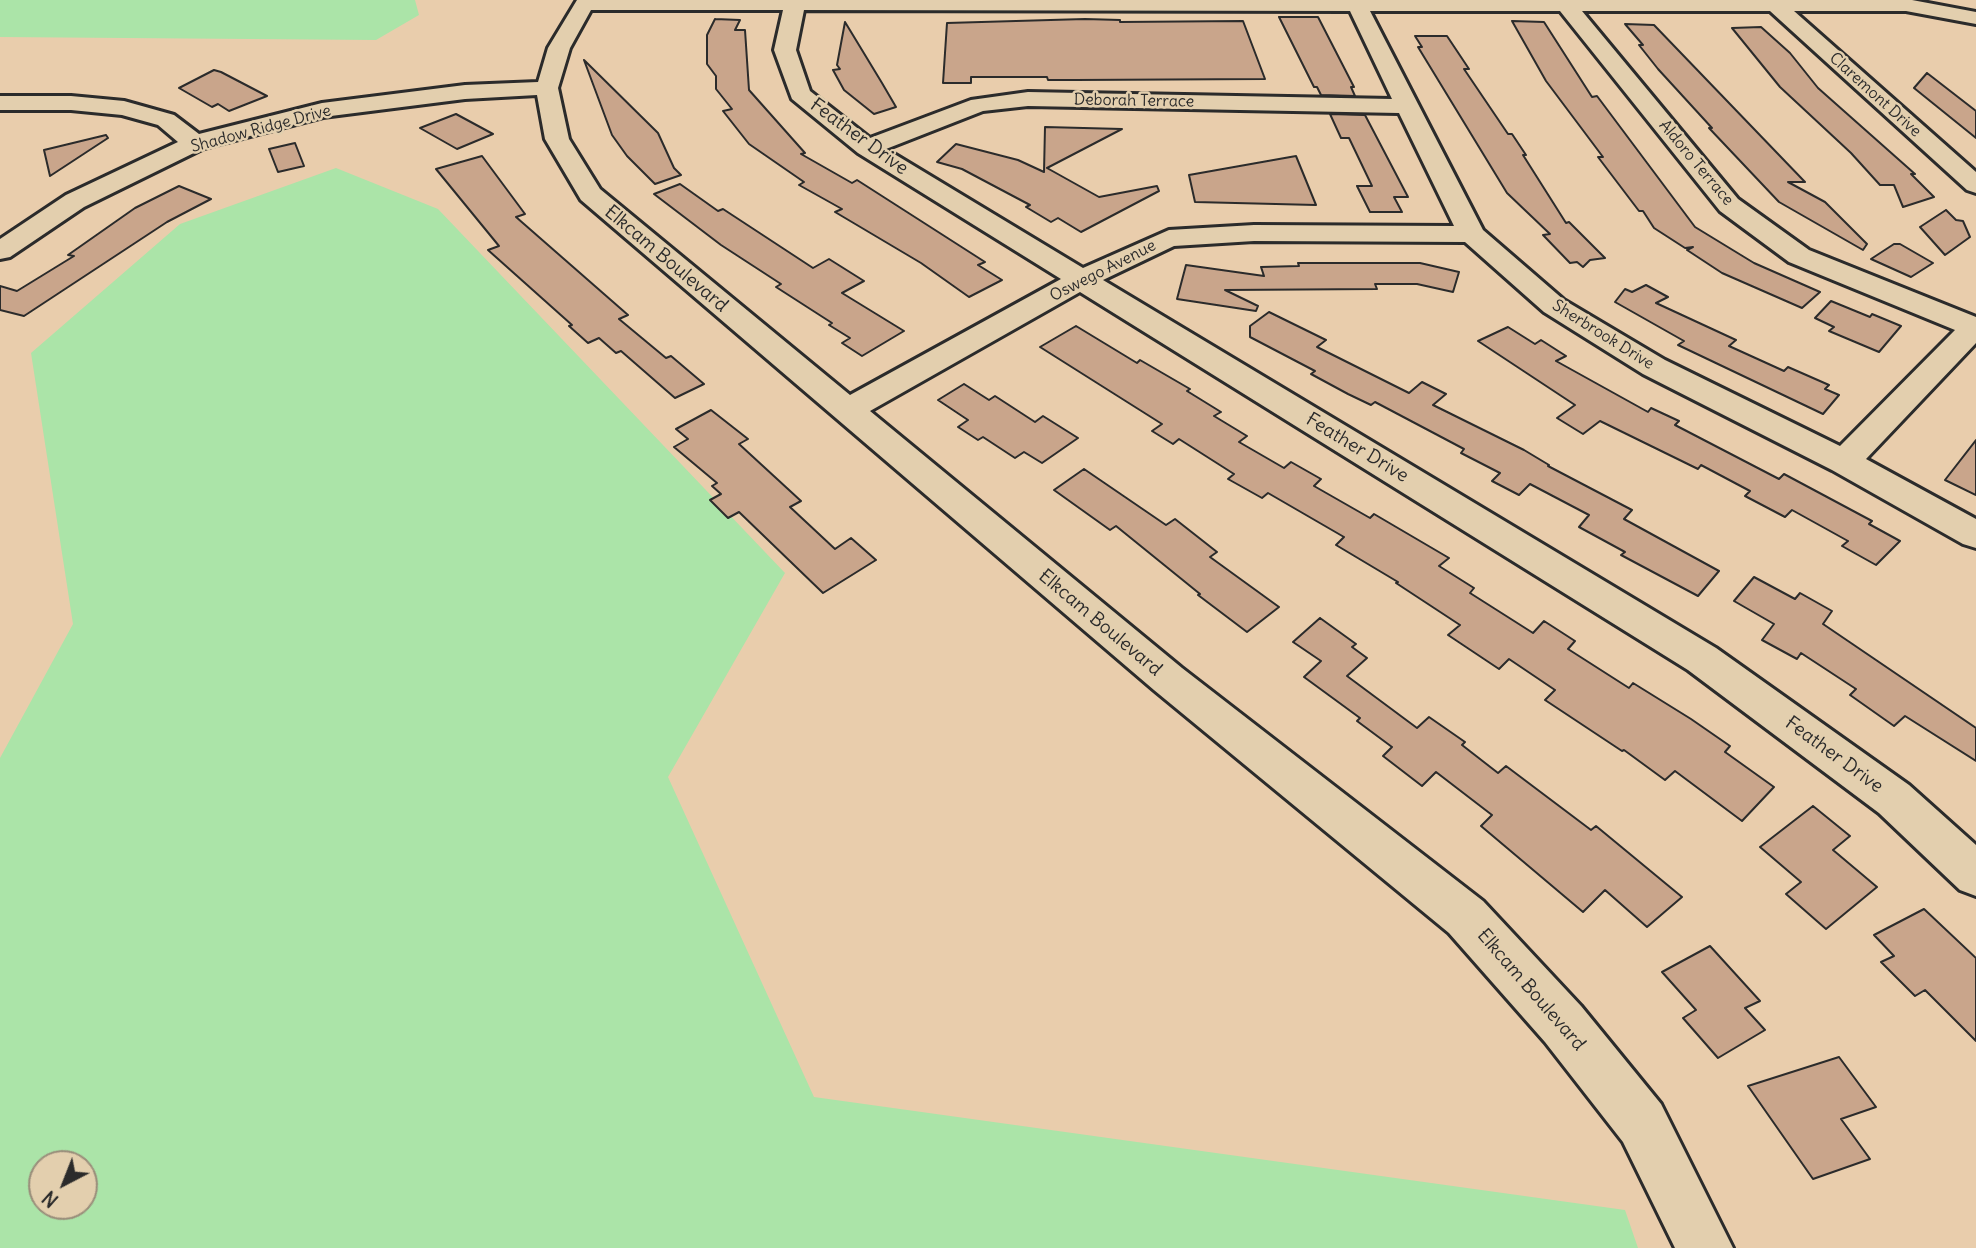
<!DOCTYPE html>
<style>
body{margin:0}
#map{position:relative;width:1976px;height:1248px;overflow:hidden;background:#e9cdac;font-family:Delius,sans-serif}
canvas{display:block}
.north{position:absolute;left:28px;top:1150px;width:70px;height:70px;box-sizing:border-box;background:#e3cfae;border:2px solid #998d7a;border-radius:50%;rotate:222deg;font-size:19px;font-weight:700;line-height:28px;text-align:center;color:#2b2b2b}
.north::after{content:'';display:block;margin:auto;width:24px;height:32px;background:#2b2b2b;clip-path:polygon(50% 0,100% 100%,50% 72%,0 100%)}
</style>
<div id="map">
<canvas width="1976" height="1248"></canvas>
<div class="north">N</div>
</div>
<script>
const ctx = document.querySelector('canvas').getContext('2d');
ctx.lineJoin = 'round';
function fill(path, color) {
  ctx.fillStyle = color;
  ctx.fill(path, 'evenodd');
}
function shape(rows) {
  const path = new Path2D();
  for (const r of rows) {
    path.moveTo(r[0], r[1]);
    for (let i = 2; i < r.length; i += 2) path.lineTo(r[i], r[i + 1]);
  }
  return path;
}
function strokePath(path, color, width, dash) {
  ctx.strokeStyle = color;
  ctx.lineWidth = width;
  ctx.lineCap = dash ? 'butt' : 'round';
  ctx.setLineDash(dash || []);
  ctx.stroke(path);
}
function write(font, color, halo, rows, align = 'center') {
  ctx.font = font + ' Delius,sans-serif';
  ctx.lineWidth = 5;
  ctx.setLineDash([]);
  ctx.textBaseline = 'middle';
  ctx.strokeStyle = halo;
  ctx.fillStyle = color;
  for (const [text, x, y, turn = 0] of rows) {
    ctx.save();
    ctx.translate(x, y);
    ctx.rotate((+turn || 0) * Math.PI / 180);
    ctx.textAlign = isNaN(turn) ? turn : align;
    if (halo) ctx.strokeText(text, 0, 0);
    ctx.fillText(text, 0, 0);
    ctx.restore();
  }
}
fill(shape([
 [0,0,415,0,419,15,376,40,0,37],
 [336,168,438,209,785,573,668,777,814,1097,1625,1210,1638,1248,0,1248,0,758,73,624,31,353,180,224],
 [42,1164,84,1164,84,1206,42,1206]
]), '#abe4a8');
const building = shape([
 [1279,17,1318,17,1354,87,1351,87,1355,96,1321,95,1317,87,1314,87,1279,17],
 [715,19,740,20,735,30,745,30,749,90,805,153,801,154,852,183,857,180,985,262,978,265,1002,280,969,297,921,263,835,212,842,209,799,185,804,182,749,144,723,111,732,109,716,89,716,76,707,64,707,35,715,19],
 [1085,19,1120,20,1120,22,1243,21,1265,79,1075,80,1048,80,1047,77,971,77,971,83,943,83,947,23,1085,19],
 [1512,21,1544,22,1592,97,1597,96,1695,227,1754,263,1820,292,1802,308,1722,273,1687,250,1693,247,1685,248,1654,228,1643,211,1639,211,1598,157,1603,157,1546,81,1512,21],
 [845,22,882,83,896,107,874,114,844,90,833,70,840,69,837,65,845,22],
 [1625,24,1654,25,1805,182,1788,182,1825,202,1867,244,1863,250,1779,202,1709,128,1712,128,1658,69,1639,45,1643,45,1625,24],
 [1761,27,1790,53,1818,88,1915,174,1911,174,1934,197,1903,207,1894,185,1880,185,1851,153,1780,87,1732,28,1761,27],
 [1415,36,1447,36,1469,69,1464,69,1508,134,1512,134,1526,155,1523,155,1566,223,1569,222,1605,258,1590,260,1583,267,1577,262,1570,263,1543,235,1550,234,1507,193,1418,47,1422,47,1415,36],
 [584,60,658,133,674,168,681,175,655,184,627,156,612,135,584,60],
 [214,70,221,72,267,96,229,111,218,104,212,107,179,88,214,70],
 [1927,73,1976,111,1976,138,1914,88,1927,73],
 [456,114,493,134,457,149,420,128,456,114],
 [1330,114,1365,115,1408,197,1394,197,1402,212,1370,212,1357,186,1372,186,1349,138,1341,138,1330,114],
 [1045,127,1122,129,1047,168,1099,197,1157,186,1159,191,1081,232,1058,218,1051,222,1026,207,1030,205,962,169,937,162,956,144,1018,160,1044,172,1045,127],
 [106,135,108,138,50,176,44,150,106,135],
 [295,143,304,166,278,172,269,149,295,143],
 [482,156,525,214,516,217,628,315,619,319,666,358,671,356,704,384,675,398,621,351,616,353,599,338,588,343,569,326,572,325,488,250,499,246,436,169,482,156],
 [1296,156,1316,205,1195,202,1189,175,1296,156],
 [680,184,718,211,723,209,813,268,829,259,864,281,842,293,904,331,862,356,842,343,850,338,829,325,832,323,776,287,781,284,721,245,654,194,680,184],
 [179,186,211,199,167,222,24,316,0,310,0,286,17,291,74,256,68,255,135,208,179,186],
 [1946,210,1956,220,1963,221,1970,237,1945,255,1920,227,1946,210],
 [1894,244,1900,244,1933,263,1911,277,1871,259,1894,244],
 [1298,263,1420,263,1459,272,1453,292,1417,284,1375,284,1377,289,1225,290,1258,306,1256,311,1177,299,1186,265,1264,276,1261,267,1299,266,1298,263],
 [1646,285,1668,297,1656,303,1736,340,1729,346,1784,371,1788,367,1829,385,1825,389,1839,395,1823,414,1678,345,1684,341,1615,302,1625,289,1632,292,1646,285],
 [1831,301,1870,317,1872,314,1901,326,1879,352,1829,331,1834,327,1815,318,1831,301],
 [1269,312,1326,340,1317,347,1409,393,1422,382,1446,394,1433,405,1524,450,1549,465,1548,466,1632,510,1624,519,1719,571,1698,596,1621,555,1625,552,1579,527,1589,515,1530,484,1519,495,1492,481,1500,473,1461,453,1464,449,1375,402,1371,405,1348,394,1311,374,1315,371,1250,337,1250,326,1269,312],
 [1076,326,1137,363,1140,360,1190,389,1187,391,1221,412,1214,416,1247,436,1239,442,1284,468,1291,462,1321,479,1314,486,1370,518,1374,514,1449,558,1439,566,1474,588,1470,593,1533,633,1544,621,1575,641,1568,649,1629,688,1633,683,1691,719,1730,746,1725,752,1774,787,1742,821,1675,771,1665,780,1624,750,1622,751,1545,700,1555,690,1509,659,1499,669,1448,635,1460,625,1396,583,1398,582,1336,545,1344,537,1268,493,1262,498,1228,479,1234,474,1179,439,1173,444,1152,431,1162,424,1040,347,1076,326],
 [1508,327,1535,344,1541,340,1566,356,1556,361,1648,412,1651,408,1679,421,1675,425,1779,479,1784,474,1872,521,1869,524,1900,541,1876,565,1842,546,1848,541,1792,510,1785,517,1745,496,1750,491,1701,465,1698,469,1600,421,1583,434,1557,418,1575,405,1478,341,1508,327],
 [964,384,989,400,995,396,1035,422,1043,416,1078,438,1042,463,1024,452,1015,458,983,437,978,440,958,427,968,420,938,400,964,384],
 [711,410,748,439,739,444,801,501,790,507,835,549,851,538,876,560,823,593,739,512,728,518,710,500,721,494,712,486,717,483,674,447,688,439,676,429,711,410],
 [1976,440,1976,495,1945,480,1976,440],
 [1084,469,1166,525,1175,519,1217,552,1210,557,1279,607,1247,632,1198,595,1200,594,1116,526,1110,530,1054,490,1084,469],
 [1754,577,1795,599,1800,593,1832,611,1823,624,1976,728,1976,761,1905,716,1894,726,1850,695,1856,689,1801,653,1797,659,1762,640,1774,624,1734,601,1754,577],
 [1320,618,1356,644,1352,647,1367,658,1347,676,1417,728,1429,717,1465,742,1462,745,1498,773,1506,766,1591,830,1596,826,1682,897,1647,927,1605,890,1583,912,1481,826,1492,815,1436,772,1422,786,1383,756,1392,747,1357,721,1360,718,1304,677,1321,661,1293,642,1320,618],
 [1813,806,1850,836,1833,850,1877,887,1826,929,1786,894,1801,882,1760,847,1813,806],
 [1924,909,1976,958,1976,1041,1925,990,1915,996,1881,962,1894,956,1874,935,1924,909],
 [1710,946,1760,1001,1745,1008,1765,1030,1718,1058,1683,1018,1696,1010,1662,972,1710,946],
 [1839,1057,1876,1107,1841,1119,1870,1159,1813,1179,1748,1086,1839,1057]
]);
fill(building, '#c9a58b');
strokePath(building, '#2b2b2b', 2);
const minor = shape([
 [577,0,1912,0,1976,12,1976,24,1906,11,1794,11,1976,172,1976,193,1967,190,1770,11,1582,11,1738,199,1809,250,1976,317,1976,343,1866,459,1976,519,1976,548,1963,544,1832,470,1643,374,1544,312,1465,242,1254,241,1174,246,1103,280,1716,648,1909,785,1976,845,1976,896,1960,890,1879,813,1688,670,1080,292,870,411,1182,668,1483,901,1581,1006,1661,1104,1733,1248,1675,1248,1623,1142,1545,1042,1449,933,1154,690,581,200,545,139,537,95,465,99,323,117,204,148,84,207,10,257,0,259,0,239,66,195,178,142,158,125,122,115,71,110,0,110,0,96,71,96,124,101,174,115,199,134,322,103,465,85,538,82,548,48,577,0],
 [591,10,783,10,774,50,792,99,858,153,1061,279,850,395,600,189,569,139,558,88,570,48,591,10],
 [804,10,1350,11,1392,99,1028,92,971,100,870,138,810,91,796,50,804,10],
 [1370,11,1560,11,1720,211,1789,262,1955,330,1840,446,1665,360,1564,300,1483,230,1370,11],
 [1028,106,1399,113,1454,226,1254,225,1169,230,1083,268,886,149,983,111,1028,106]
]);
strokePath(minor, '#2b2b2b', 6);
fill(minor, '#e3cfae');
write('16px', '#2b2b2b', '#e3cfae', [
 ["Claremont Drive",1875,95,42],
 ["Deborah Terrace",1134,101,1],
 ["Shadow Ridge Drive",261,129,-15],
 ["Aldoro Terrace",1696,163,50],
 ["Oswego Avenue",1103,271,-27],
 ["Sherbrook Drive",1603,335,32]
]);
write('19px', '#2b2b2b', '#e3cfae', [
 ["Feather Drive",859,137,36],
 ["Elkcam Boulevard",666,259,40],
 ["Feather Drive",1357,448,31],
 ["Elkcam Boulevard",1100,623,40],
 ["Feather Drive",1834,755,36],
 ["Elkcam Boulevard",1531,990,49]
]);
</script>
